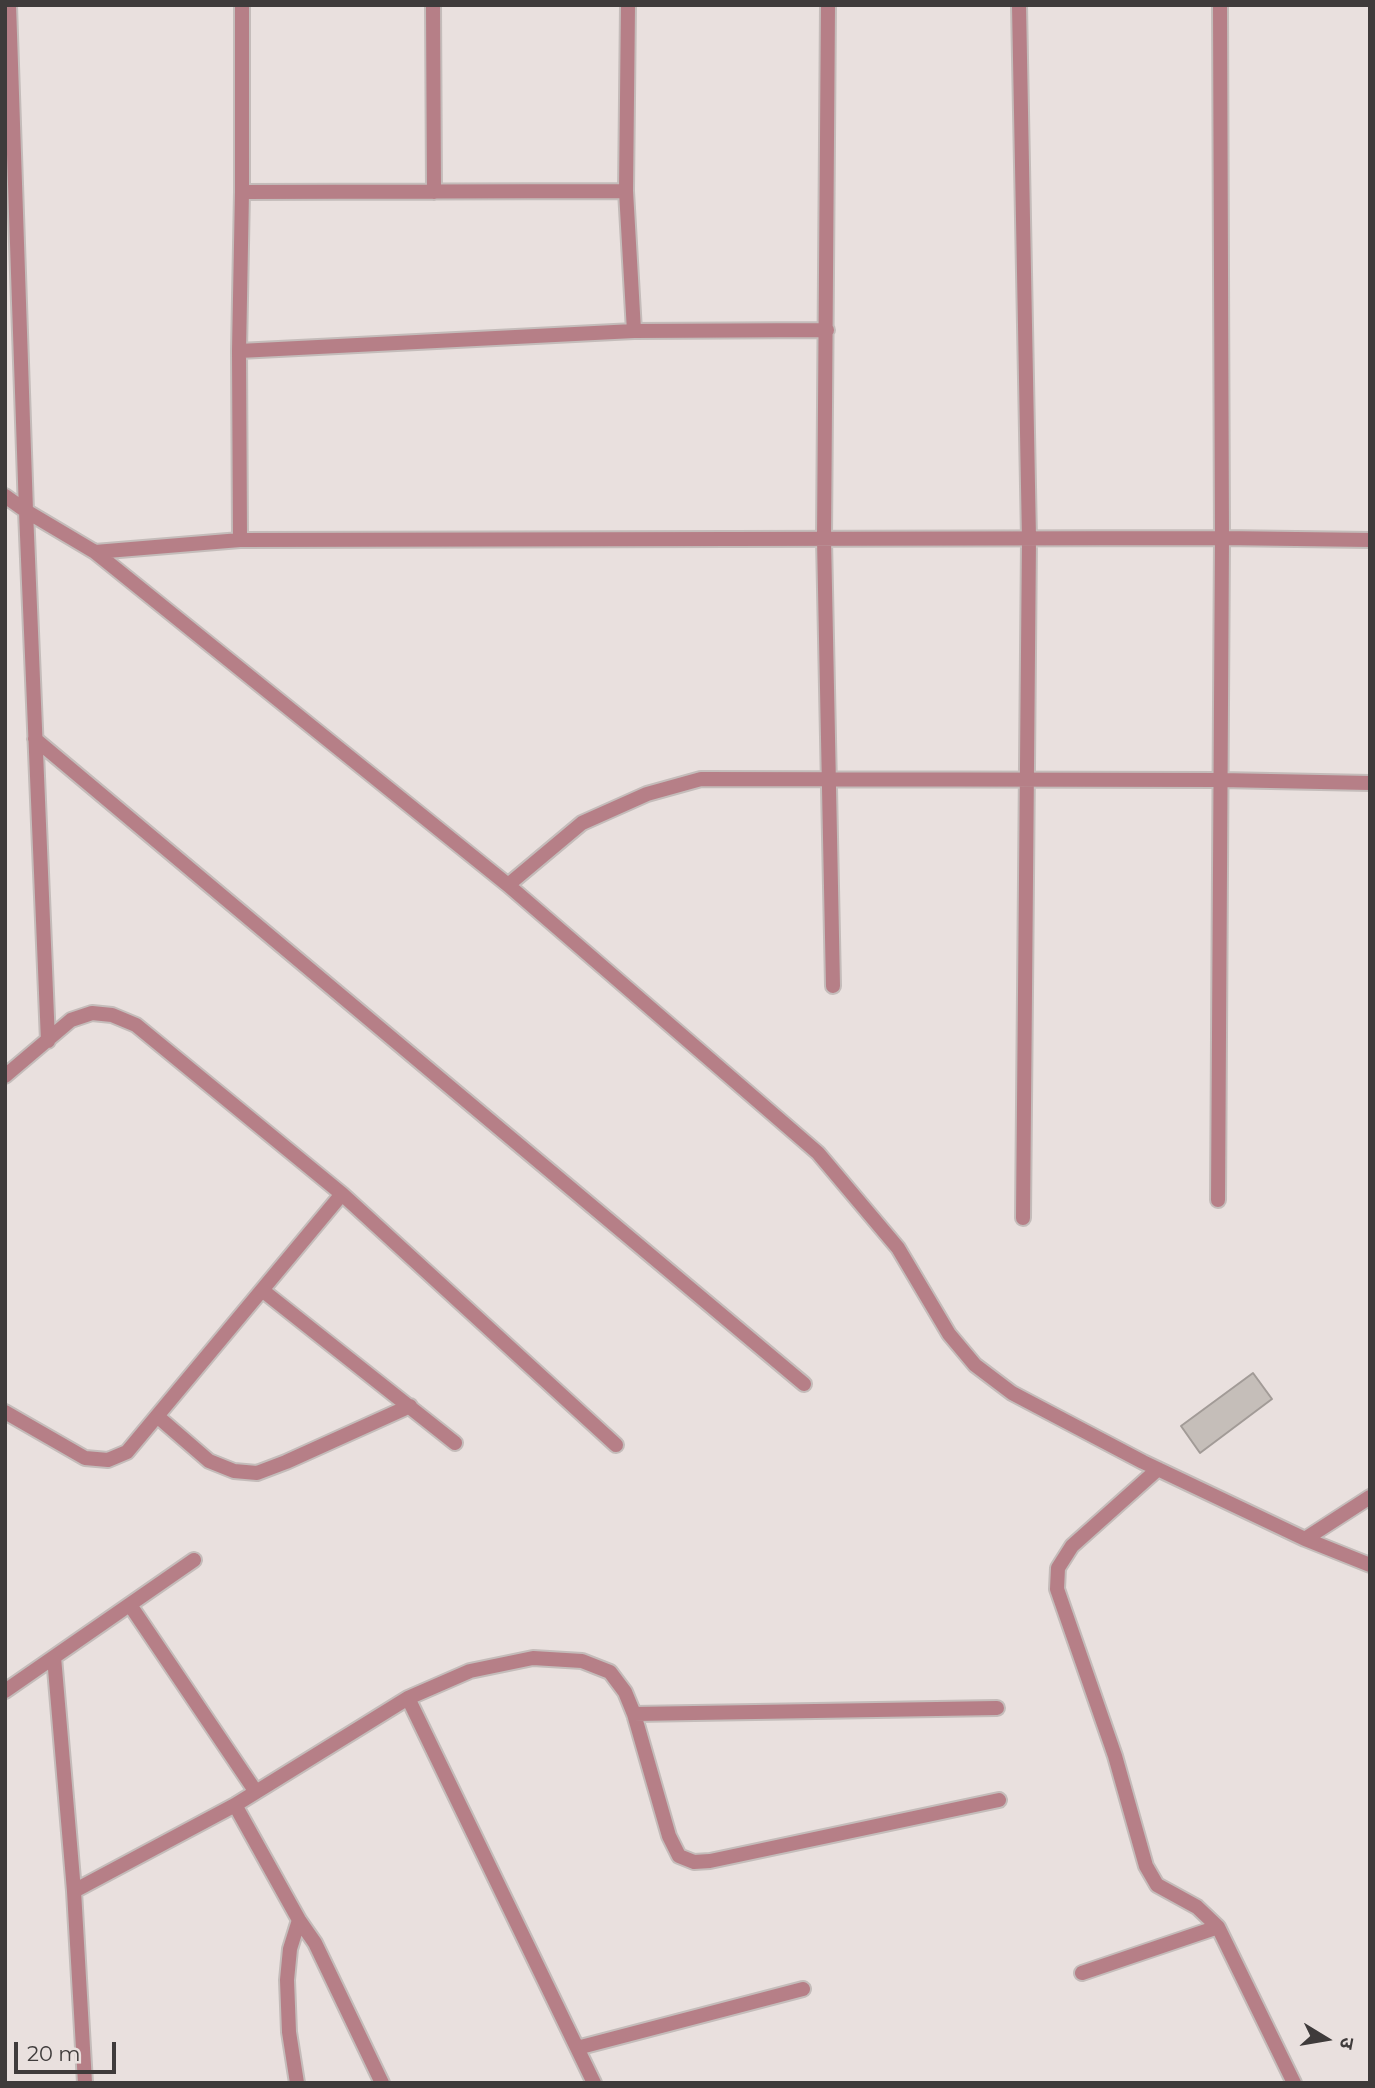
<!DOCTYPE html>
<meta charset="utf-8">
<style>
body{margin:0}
#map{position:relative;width:1375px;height:2088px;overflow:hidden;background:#e9e0de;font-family:Montserrat,"Noto Sans Devanagari",sans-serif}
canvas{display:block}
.frame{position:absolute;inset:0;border:7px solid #3f3b3b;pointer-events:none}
.north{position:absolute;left:1291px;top:2004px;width:70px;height:70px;-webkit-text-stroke:5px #e9e0de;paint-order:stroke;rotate:101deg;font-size:19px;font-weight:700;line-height:28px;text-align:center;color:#3f3b3b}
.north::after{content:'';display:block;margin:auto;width:24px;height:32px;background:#3f3b3b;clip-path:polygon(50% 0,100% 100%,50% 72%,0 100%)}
.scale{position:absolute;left:14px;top:2042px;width:102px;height:32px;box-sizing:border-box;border:4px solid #3f3b3b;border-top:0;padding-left:9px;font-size:21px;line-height:24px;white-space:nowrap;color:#3f3b3b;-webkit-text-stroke:5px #e9e0de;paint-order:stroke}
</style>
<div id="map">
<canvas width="1375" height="2088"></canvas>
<div class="frame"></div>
<div class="north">उ</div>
<div class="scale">20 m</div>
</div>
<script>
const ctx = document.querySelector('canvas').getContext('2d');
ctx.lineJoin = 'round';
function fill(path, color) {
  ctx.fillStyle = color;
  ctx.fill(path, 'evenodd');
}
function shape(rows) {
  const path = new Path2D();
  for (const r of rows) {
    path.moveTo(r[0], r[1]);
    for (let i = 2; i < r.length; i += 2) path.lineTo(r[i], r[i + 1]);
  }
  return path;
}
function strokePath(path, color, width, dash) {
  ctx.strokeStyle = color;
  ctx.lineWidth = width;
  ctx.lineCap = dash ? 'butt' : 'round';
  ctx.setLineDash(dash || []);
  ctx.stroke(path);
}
const building = shape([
 [1253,1373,1272,1399,1200,1453,1181,1426,1253,1373]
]);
fill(building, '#c5beb9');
strokePath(building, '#a29b97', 2);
const street = shape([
 [9,5,26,511,48,1041],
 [433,5,434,192],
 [628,5,626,191,634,331],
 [828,5,824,539,833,986],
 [1019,5,1029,539,1023,1218],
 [242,192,626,191],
 [239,351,634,331,827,330],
 [5,496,26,511,95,552,508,885,818,1153,898,1248,949,1334,975,1365,1012,1393,1143,1462,1305,1539,1370,1565],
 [240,540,239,351,242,192,242,5],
 [95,552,240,540,1222,538,1370,540],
 [35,739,804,1384],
 [508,885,582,823,647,794,701,779,1221,780,1370,783],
 [5,1076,71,1020,92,1013,112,1015,136,1025,342,1194,616,1445],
 [1218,1200,1222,538,1220,5],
 [262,1290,455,1443],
 [5,1412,85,1458,108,1460,127,1452,342,1194],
 [157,1416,209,1461,234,1471,257,1473,286,1462,410,1406],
 [1158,1469,1072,1546,1058,1568,1057,1589,1115,1756,1146,1866,1157,1885,1197,1907,1218,1927,1294,2083],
 [1305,1539,1370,1497],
 [130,1605,256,1792],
 [54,1657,74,1891,85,2083],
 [5,1691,194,1560],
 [408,1698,594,2083],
 [634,1714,997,1708],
 [235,1805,299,1920,315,1943,382,2083],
 [74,1891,235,1805,408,1698,470,1671,533,1658,582,1661,610,1672,625,1692,634,1714,669,1836,679,1856,694,1862,710,1861,999,1800],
 [1082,1973,1218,1927],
 [577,2048,803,1989],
 [297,2083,289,2032,287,1980,290,1949,299,1920]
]);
strokePath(street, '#c4bcba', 18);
strokePath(street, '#b67f87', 14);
</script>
